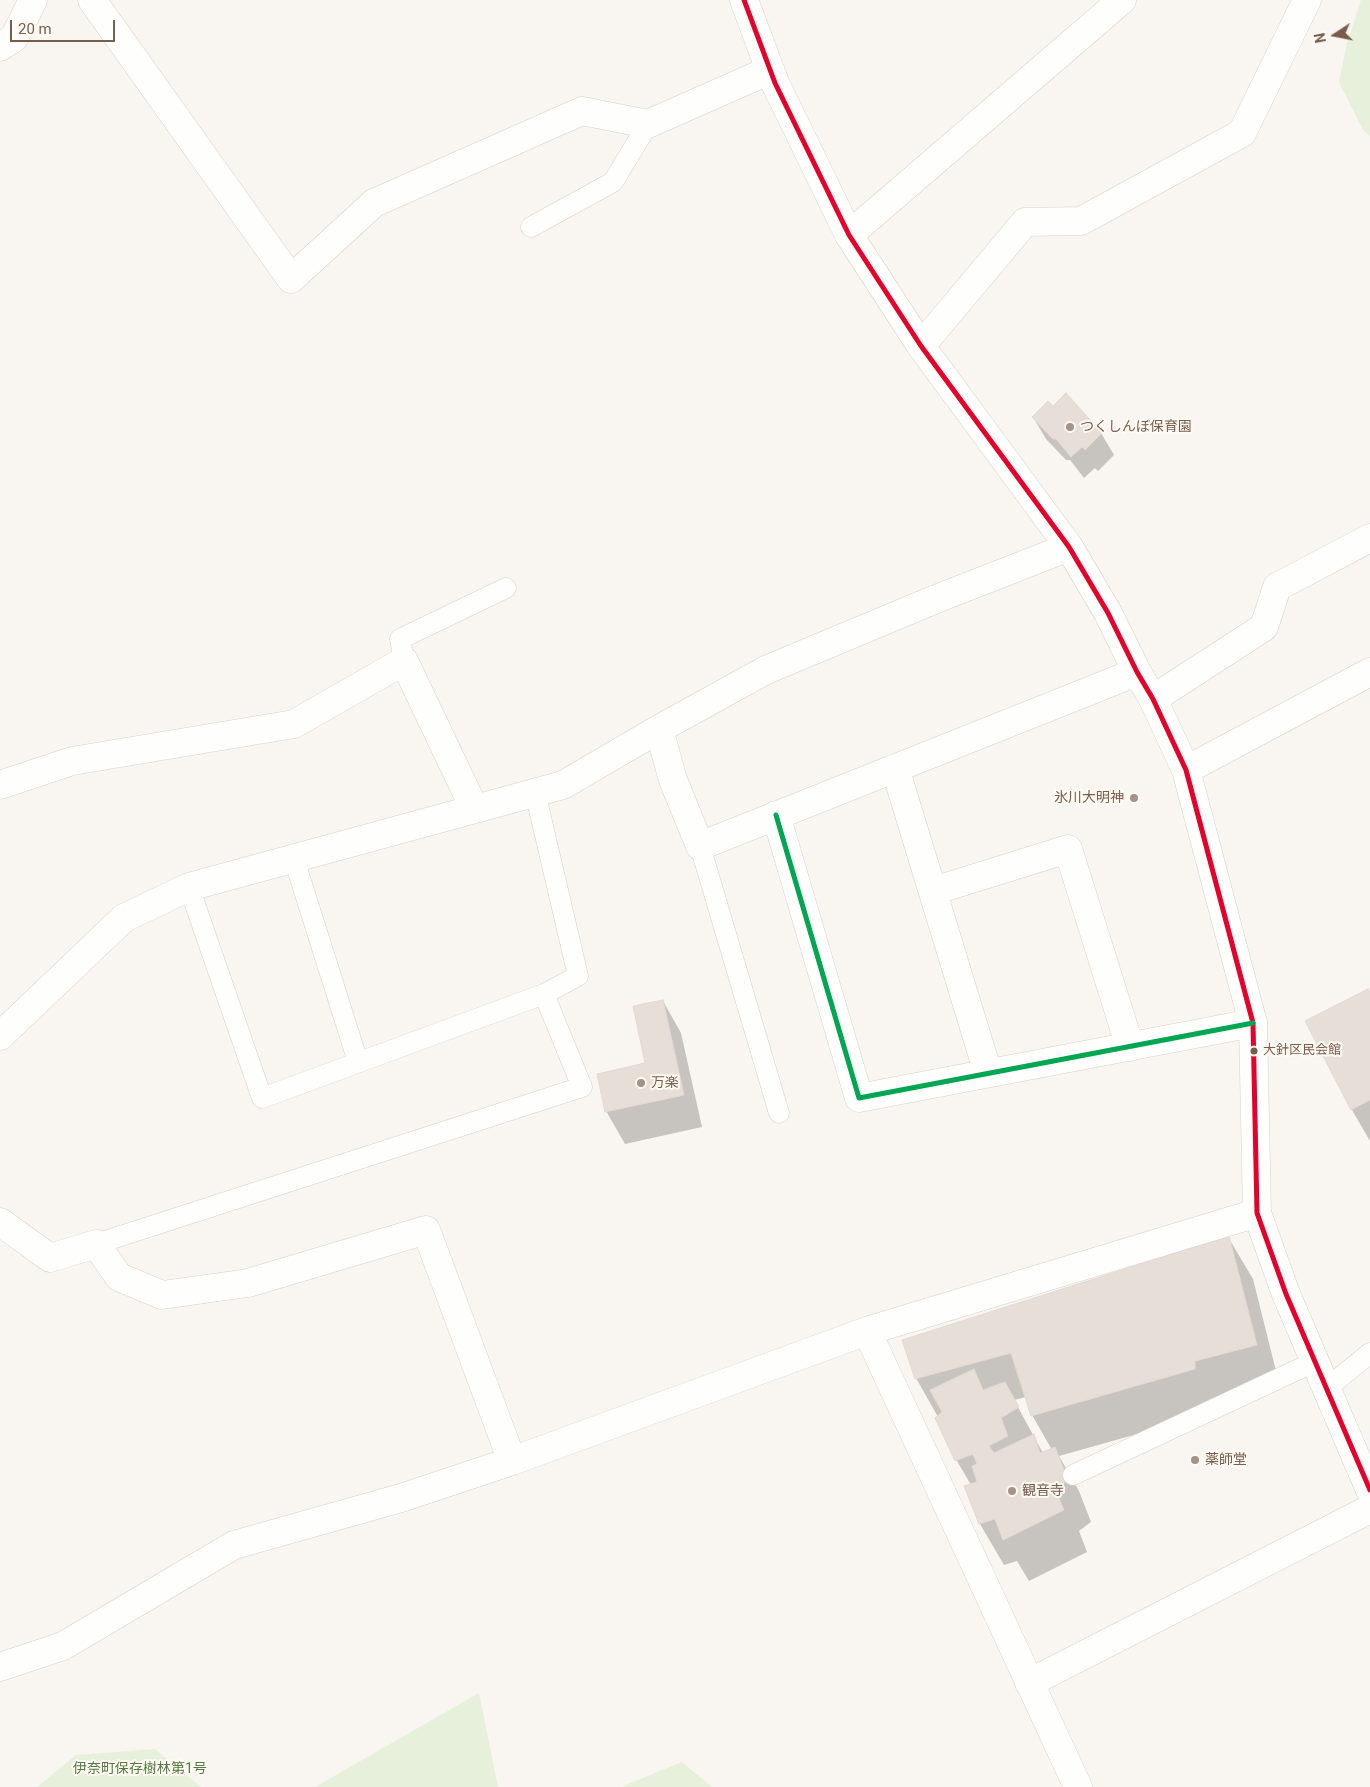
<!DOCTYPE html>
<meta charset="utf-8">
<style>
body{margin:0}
#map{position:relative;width:1370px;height:1787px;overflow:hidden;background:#f9f5f0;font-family:Roboto,sans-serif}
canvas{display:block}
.north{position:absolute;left:1310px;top:10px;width:50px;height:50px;-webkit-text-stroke:4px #fffaf3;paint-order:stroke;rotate:259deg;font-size:14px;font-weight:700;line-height:20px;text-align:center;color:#7a5c4d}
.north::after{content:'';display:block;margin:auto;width:18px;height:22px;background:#7a5c4d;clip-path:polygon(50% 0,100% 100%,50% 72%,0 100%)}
.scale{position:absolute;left:10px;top:20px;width:105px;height:22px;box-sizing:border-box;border:2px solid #7a5c4d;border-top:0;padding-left:6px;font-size:15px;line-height:18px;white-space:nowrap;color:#7a5c4d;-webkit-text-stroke:4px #fffaf3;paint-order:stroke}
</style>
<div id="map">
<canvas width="1370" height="1787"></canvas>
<div class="north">N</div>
<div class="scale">20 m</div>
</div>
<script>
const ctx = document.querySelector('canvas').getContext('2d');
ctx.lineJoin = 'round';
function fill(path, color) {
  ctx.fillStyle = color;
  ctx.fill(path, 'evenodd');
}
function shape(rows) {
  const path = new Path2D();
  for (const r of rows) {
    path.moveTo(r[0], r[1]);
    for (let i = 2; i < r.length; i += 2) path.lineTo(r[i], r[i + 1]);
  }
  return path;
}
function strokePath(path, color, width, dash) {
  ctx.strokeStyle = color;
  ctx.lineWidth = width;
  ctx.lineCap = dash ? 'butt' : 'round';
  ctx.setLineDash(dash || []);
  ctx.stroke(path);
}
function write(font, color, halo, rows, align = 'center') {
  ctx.font = font + ' Roboto,"Noto Sans JP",sans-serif';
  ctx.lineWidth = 4;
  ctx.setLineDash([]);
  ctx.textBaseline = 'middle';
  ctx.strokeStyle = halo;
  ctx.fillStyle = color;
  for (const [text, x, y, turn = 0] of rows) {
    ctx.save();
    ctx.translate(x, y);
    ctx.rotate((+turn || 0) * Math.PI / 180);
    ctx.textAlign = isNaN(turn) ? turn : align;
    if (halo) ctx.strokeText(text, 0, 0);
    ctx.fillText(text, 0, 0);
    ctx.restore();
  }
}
fill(shape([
 [1361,0,1370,0,1370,136,1363,130,1339,82,1346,47],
 [479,1693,498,1787,315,1787],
 [155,1749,201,1787,37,1787,76,1755],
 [682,1762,712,1787,621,1787]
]), '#e7f0db');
fill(shape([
 [1053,407,1101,433,1114,455,1098,471,1095,468,1084,478,1070,460,1066,460,1046,439,1033,417],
 [1370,996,1370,1141,1352,1110],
 [663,1001,681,1033,702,1127,625,1144,606,1111,647,1064],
 [1228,1237,1253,1279,1280,1387,1219,1411,1059,1456,1079,1491,1091,1522,1079,1531,1087,1552,1029,1581,1017,1561,1004,1565,980,1524,971,1485,957,1461,937,1418,938,1417,916,1378],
 [1026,1397,1032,1415,1052,1450,1043,1453,1014,1400]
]), '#0003');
const building = shape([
 [1066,393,1102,433,1085,450,1082,447,1071,457,1056,439,1053,439,1032,417,1048,401,1053,406,1066,393],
 [1368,989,1370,994,1370,1100,1351,1110,1305,1021,1368,989],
 [663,1000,684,1095,605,1112,597,1074,645,1063,633,1006,663,1000],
 [1229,1236,1257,1345,1195,1361,1195,1369,1031,1416,1011,1353,915,1379,902,1340,1229,1236],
 [974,1369,983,1390,1005,1382,1019,1407,1001,1418,1008,1436,989,1446,994,1453,1034,1434,1040,1453,1055,1447,1068,1480,1055,1489,1064,1510,1003,1540,995,1519,979,1524,964,1486,977,1482,972,1466,977,1464,973,1454,955,1461,935,1418,942,1412,930,1390,974,1369]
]);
fill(building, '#e6ded7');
strokePath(building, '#e2d8d2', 1);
const service = shape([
 [531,227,613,182,648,124],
 [404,661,400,639,506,588],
 [535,792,578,976,544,994],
 [700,846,779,1113],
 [294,859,358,1062],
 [96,1244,582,1087,544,994,262,1098,189,887],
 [1326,1389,1370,1353],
 [1073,1475,1314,1362]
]);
const minor = shape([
 [92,0,291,279,374,203,582,111,648,124,770,70],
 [0,47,14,38,33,0],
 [849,235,1122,0],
 [921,346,1025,222,1081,221,1242,133,1307,0],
 [1153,699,1264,627,1277,587,1370,538],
 [659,729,673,780,700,846,1137,672],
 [895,768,988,1073],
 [1186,770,1370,672],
 [0,785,72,761,294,724,404,661,474,808],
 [776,815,859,1098,1253,1023],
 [933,891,1068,849,1130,1047],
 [0,1036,124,918,189,887,563,785,659,729,766,670,936,599,1069,547],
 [0,1222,50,1258,96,1244,119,1277,162,1295,248,1283,426,1230,512,1461],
 [867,1331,1078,1787],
 [0,1667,63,1646,234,1545,401,1498,512,1461,867,1331,1257,1213],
 [1029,1683,1370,1509]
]);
const tertiary = shape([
 [744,0,775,83,849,235,921,346,1069,547,1108,613,1137,672,1153,699,1186,770,1253,1023,1257,1213,1286,1294,1370,1490]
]);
strokePath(service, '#d7d1cb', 21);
strokePath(minor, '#d7d1cb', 29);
strokePath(tertiary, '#d7d1cb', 29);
strokePath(service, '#fefefd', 20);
strokePath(minor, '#fefefd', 28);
strokePath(tertiary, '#fefefd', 28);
strokePath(shape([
 [744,0,775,83,849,235,921,346,1069,547,1108,613,1137,672,1153,699,1186,770,1253,1023,1257,1213,1286,1294,1370,1490]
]), '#e4002b', 5);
strokePath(shape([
 [776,815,859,1098,1253,1023]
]), '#00a651', 5);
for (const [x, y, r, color] of [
 [1070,427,5,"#a69286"],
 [1134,798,5,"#a69286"],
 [1254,1051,4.5,"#7a5c4d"],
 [641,1083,5,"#a69286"],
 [1195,1460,5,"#a69286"],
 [1012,1491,5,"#a69286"]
]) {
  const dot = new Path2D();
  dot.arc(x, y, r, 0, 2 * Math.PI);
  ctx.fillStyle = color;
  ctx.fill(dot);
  strokePath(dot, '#fffaf3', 2);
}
write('13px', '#7a5c4d', '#fffaf3', [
 ["大針区民会館",1263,1051]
], 'left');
write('14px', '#7a5c4d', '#fffaf3', [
 ["つくしんぼ保育園",1080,427],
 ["氷川大明神",1124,798,"right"],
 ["万楽",651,1083],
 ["薬師堂",1205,1460],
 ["観音寺",1022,1491]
], 'left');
write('14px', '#537a41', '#fffaf3', [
 ["伊奈町保存樹林第1号",140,1769]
]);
</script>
